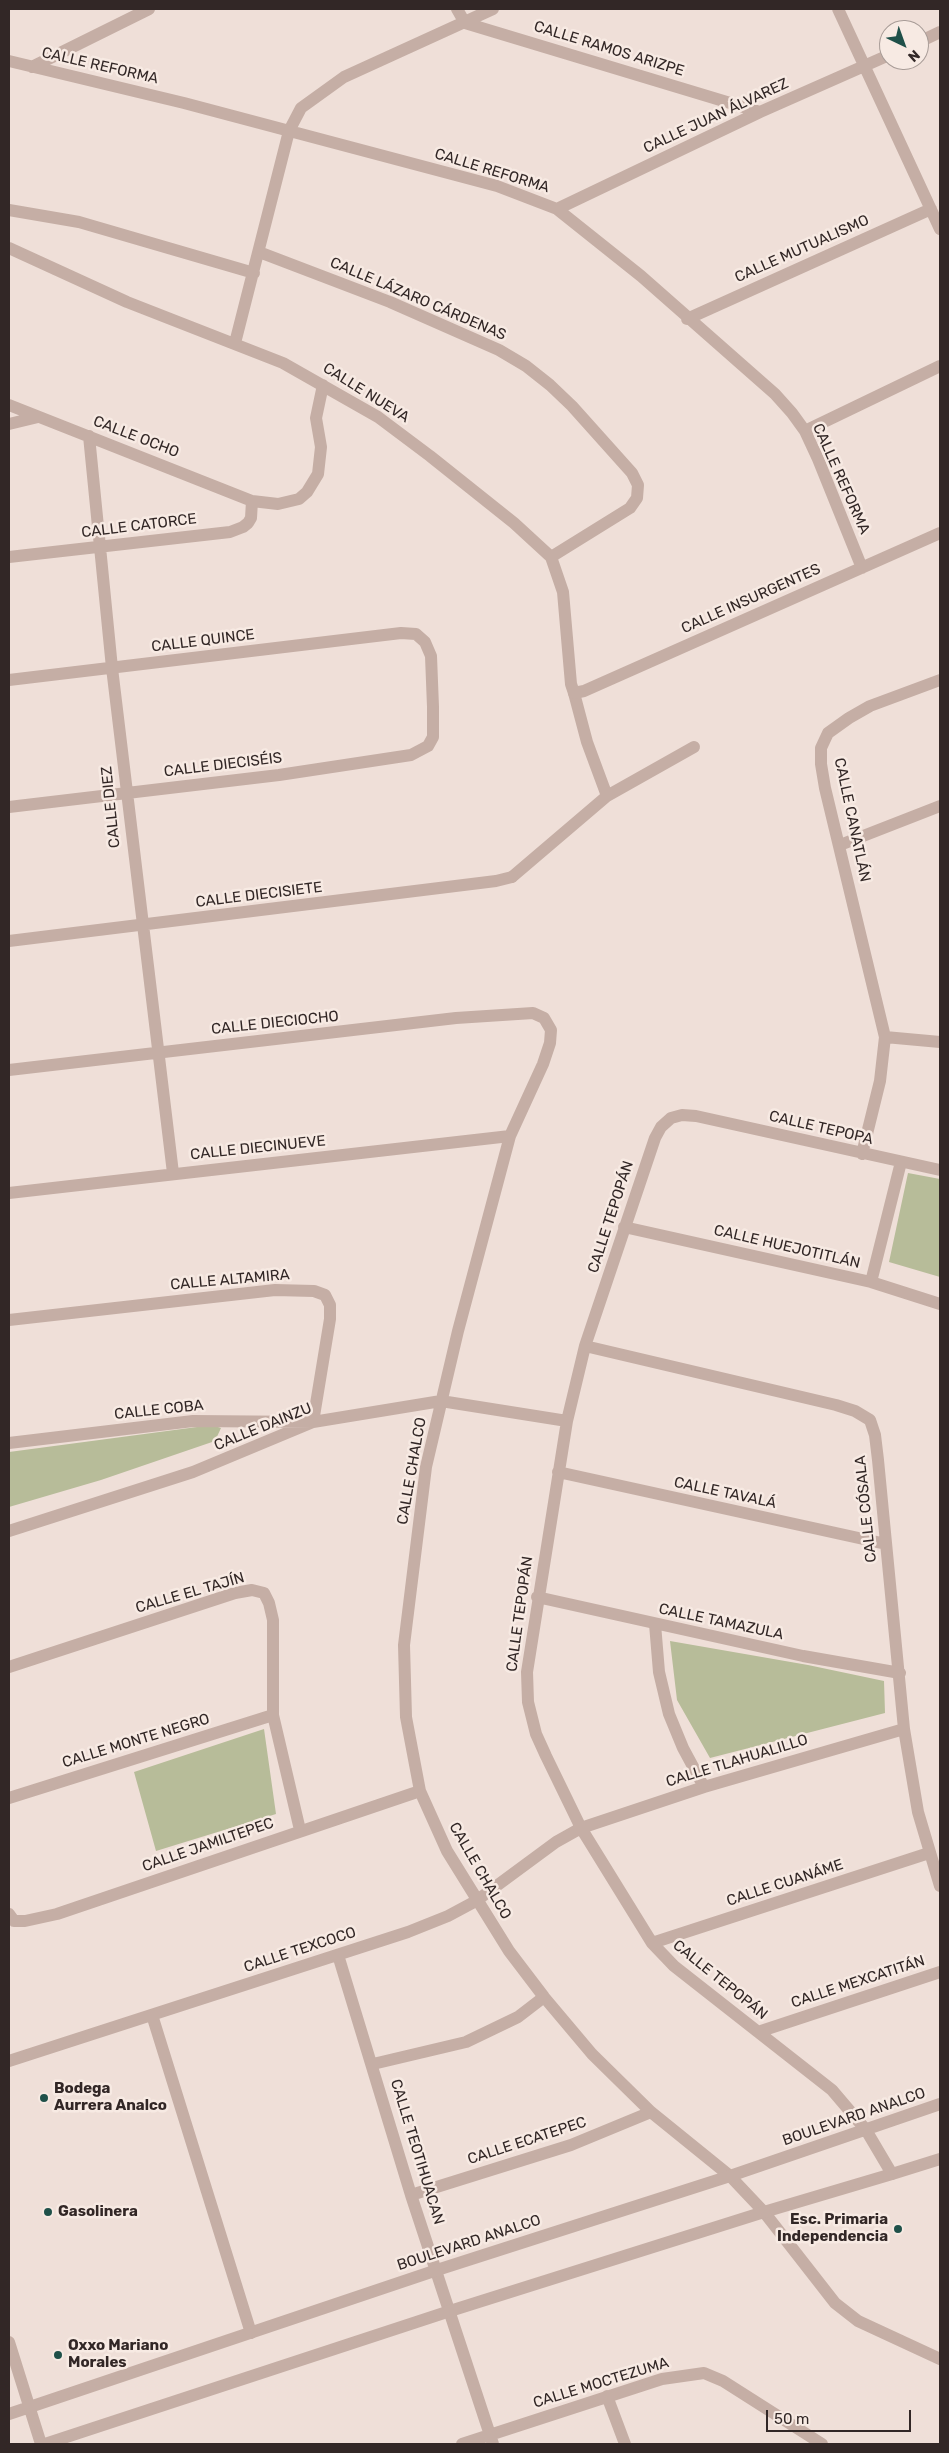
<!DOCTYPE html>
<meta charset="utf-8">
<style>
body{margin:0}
#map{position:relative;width:949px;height:2453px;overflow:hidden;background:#efdfd8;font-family:Rubik,sans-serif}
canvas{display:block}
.frame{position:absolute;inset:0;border:10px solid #322726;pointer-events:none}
.north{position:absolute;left:879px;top:20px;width:50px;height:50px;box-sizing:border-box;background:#f7eae3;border:1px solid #a89c97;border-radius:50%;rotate:138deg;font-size:14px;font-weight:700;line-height:20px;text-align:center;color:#322726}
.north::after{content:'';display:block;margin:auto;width:18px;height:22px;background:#1f5049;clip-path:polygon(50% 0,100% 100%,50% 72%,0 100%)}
.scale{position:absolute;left:766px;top:2410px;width:145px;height:22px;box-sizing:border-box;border:2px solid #322726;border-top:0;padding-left:6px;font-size:15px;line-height:18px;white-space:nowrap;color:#322726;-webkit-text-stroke:4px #f7eae3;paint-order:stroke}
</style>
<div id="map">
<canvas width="949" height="2453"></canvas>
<div class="frame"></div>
<div class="north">N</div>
<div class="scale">50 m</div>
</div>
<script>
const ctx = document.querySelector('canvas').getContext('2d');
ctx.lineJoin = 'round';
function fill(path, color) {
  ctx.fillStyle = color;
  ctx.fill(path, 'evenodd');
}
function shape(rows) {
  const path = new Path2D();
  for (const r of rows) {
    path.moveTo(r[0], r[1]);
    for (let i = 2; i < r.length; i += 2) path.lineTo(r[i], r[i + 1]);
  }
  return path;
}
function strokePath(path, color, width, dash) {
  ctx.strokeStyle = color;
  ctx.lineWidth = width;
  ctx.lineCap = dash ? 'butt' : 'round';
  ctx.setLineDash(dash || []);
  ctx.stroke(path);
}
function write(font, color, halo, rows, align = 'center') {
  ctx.font = font + ' Rubik,sans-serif';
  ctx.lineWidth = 5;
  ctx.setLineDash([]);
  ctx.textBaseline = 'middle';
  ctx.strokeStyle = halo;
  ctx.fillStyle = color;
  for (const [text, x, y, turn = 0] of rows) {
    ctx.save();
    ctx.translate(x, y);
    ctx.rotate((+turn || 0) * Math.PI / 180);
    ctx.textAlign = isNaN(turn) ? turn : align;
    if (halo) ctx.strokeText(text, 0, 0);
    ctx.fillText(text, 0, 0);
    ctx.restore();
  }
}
fill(shape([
 [908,1173,940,1179,940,1277,889,1262],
 [212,1425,221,1428,215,1441,101,1480,9,1507,9,1452],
 [670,1641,808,1665,884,1681,885,1713,710,1758,677,1700],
 [264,1729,276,1814,156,1851,134,1772]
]), '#b7bc99');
strokePath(shape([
 [574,693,587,742,607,796],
 [512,877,607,796,694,747]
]), '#c5aea5', 12);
strokePath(shape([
 [457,9,465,23,760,112],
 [838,9,940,229],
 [919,42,940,32],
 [9,61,184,103,497,186,557,209,641,276,775,394,792,413,805,431,818,459,862,568],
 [32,67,149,9],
 [557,209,760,112,889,55],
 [9,210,79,222,254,273],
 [9,248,127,302,283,363,378,417,430,456,514,523,551,557,563,592,571,684,574,693,584,691,940,533],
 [259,252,390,302,499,350,526,366,550,385,572,406,632,473,638,485,637,498,630,508,551,557],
 [687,319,931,209],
 [235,343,289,131,301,108,344,77,493,9],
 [9,405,252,501,278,504,299,499,307,492,318,474,321,447,316,418,323,385],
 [9,424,38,417],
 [805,431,940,366],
 [89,436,112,668,173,1173],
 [9,557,230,532,243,527,248,523,251,518,252,501],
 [9,680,401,633,416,634,425,642,431,656,433,707,433,737,428,746,411,755,279,775,9,807],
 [840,845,940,806],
 [9,941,496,881,512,877],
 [885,1037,940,1042],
 [9,1070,456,1018,533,1013,544,1018,551,1030,550,1043,543,1064,510,1136,458,1331,426,1467,404,1645,406,1717,420,1791,447,1851,509,1951,544,1997,592,2054,651,2112,730,2176,764,2212,835,2303,858,2321,940,2359],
 [862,1154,880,1081,885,1037,825,788,821,764,821,748,828,733,849,718,870,706,940,680],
 [9,1193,510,1136],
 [624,1227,871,1282,940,1304],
 [871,1282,901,1162],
 [9,1320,275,1290,314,1291,325,1295,330,1305,330,1319,313,1422,193,1421,9,1443],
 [585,1346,836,1405,855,1411,870,1420,875,1435,878,1460,904,1729,918,1812,940,1886],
 [558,1472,886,1544],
 [9,1531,193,1472,313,1422,441,1401,567,1421],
 [537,1597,803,1656,900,1673],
 [655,1624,659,1672,669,1714,683,1748,704,1787],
 [9,1667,235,1593,252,1590,264,1593,269,1603,273,1620,273,1715,300,1830],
 [9,1798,273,1715],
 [9,1914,14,1921,25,1921,57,1914,420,1791],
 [652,1943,929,1853],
 [338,1955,411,2195,493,2444],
 [152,2015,251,2333],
 [758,2032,940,1972],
 [9,2061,408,1932,448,1916,476,1901,556,1842,581,1828,704,1787,904,1729],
 [373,2064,466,2042,518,2017,544,1997],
 [866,2130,832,2090,674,1966,652,1943,581,1828,546,1756,536,1734,528,1702,527,1672,567,1421,585,1346,655,1138,661,1127,671,1118,682,1115,696,1116,940,1170],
 [892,2174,940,2159],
 [411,2195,571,2145,651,2112],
 [607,2396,625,2444],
 [462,2444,662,2379,704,2373,723,2381,822,2444]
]), '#c5aea5', 12);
strokePath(shape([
 [9,2342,41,2444],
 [9,2414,437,2270,730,2176,940,2104],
 [45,2444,450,2311,764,2212,892,2174,866,2130]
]), '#c5aea5', 12);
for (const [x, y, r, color] of [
 [44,2098,5,"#1f5049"],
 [48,2212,5,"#1f5049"],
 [898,2229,5,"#1f5049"],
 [58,2355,5,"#1f5049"]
]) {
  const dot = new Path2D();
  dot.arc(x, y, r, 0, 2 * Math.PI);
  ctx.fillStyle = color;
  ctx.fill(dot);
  strokePath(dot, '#f7eae3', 2);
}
write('15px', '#322726', '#f7eae3', [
 ["CALLE RAMOS ARIZPE",609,49,17],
 ["CALLE REFORMA",100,66,13],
 ["CALLE JUAN ÁLVAREZ",716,116,-25],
 ["CALLE REFORMA",492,171,17],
 ["CALLE MUTUALISMO",802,249,-24],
 ["CALLE LÁZARO CÁRDENAS",418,299,23],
 ["CALLE NUEVA",366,393,32],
 ["CALLE OCHO",136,437,21],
 ["CALLE REFORMA",841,479,66],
 ["CALLE CATORCE",139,526,-7],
 ["CALLE INSURGENTES",751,599,-24],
 ["CALLE QUINCE",203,641,-7],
 ["CALLE DIECISÉIS",223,765,-7],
 ["CALLE DIEZ",111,807,-96],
 ["CALLE CANATLÁN",852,820,78],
 ["CALLE DIECISIETE",259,895,-7],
 ["CALLE DIECIOCHO",275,1023,-6],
 ["CALLE TEPOPA",821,1128,13],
 ["CALLE DIECINUEVE",258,1148,-6],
 ["CALLE TEPOPÁN",611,1217,-72],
 ["CALLE HUEJOTITLÁN",787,1247,13],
 ["CALLE ALTAMIRA",230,1280,-5],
 ["CALLE COBA",159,1410,-6],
 ["CALLE DAINZU",263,1427,-22],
 ["CALLE CHALCO",412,1471,-80],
 ["CALLE TAVALÁ",725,1493,12],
 ["CALLE CÓSALA",866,1509,-96],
 ["CALLE EL TAJÍN",190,1593,-16],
 ["CALLE TEPOPÁN",520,1614,-82],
 ["CALLE TAMAZULA",721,1622,12],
 ["CALLE MONTE NEGRO",136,1741,-17],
 ["CALLE TLAHUALILLO",737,1761,-17],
 ["CALLE JAMILTEPEC",208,1845,-19],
 ["CALLE CHALCO",480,1871,60],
 ["CALLE CUANÁME",785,1883,-18],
 ["CALLE TEXCOCO",300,1950,-18],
 ["CALLE TEPOPÁN",720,1980,39],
 ["CALLE MEXCATITÁN",858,1982,-18],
 ["BOULEVARD ANALCO",854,2117,-19],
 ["CALLE ECATEPEC",527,2141,-18],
 ["CALLE TEOTIHUACAN",417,2152,73],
 ["BOULEVARD ANALCO",469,2243,-18],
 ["CALLE MOCTEZUMA",601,2383,-17]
]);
write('bold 15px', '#322726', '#f7eae3', [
 ["Bodega",54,2089],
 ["Aurrera Analco",54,2106],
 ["Gasolinera",58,2212],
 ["Esc. Primaria",888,2220,"right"],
 ["Independencia",888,2237,"right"],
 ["Oxxo Mariano",68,2346],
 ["Morales",68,2363]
], 'left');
</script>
